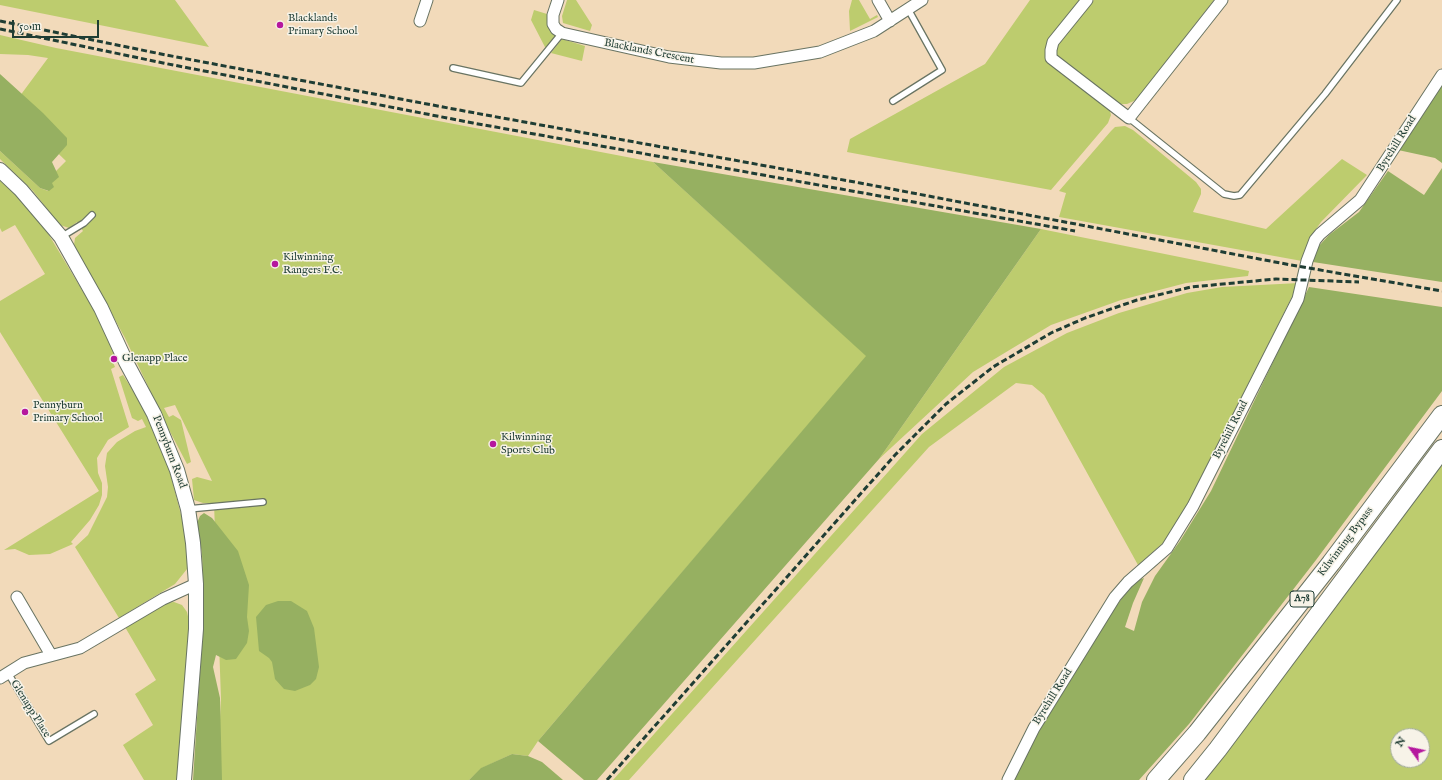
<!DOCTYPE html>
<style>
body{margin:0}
#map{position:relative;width:1442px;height:780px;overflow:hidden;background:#f2daba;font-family:"IM FELL English",serif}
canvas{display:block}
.north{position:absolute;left:1390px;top:728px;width:40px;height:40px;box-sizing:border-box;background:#f7f3e8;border:1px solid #a1aaa0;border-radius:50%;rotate:303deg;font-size:11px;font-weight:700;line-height:16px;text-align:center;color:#1f3d34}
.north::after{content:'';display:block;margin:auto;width:14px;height:18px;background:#b5179e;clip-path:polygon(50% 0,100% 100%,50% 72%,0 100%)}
.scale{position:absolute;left:12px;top:20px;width:87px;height:18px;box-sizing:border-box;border:2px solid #1f3d34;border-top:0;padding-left:5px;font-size:12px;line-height:14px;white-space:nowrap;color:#1f3d34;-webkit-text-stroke:3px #f7f3e8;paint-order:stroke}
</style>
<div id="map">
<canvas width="1442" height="780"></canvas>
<div class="north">N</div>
<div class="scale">50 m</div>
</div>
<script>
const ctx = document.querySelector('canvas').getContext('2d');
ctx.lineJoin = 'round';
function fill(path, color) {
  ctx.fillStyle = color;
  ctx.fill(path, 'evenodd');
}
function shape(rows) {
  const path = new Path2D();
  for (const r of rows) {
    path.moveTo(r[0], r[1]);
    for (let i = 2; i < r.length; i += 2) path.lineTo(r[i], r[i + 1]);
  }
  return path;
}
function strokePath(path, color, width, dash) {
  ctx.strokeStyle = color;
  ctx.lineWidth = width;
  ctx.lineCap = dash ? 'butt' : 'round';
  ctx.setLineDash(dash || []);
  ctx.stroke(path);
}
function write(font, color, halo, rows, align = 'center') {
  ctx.font = font + ' "IM FELL English",serif';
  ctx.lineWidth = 3;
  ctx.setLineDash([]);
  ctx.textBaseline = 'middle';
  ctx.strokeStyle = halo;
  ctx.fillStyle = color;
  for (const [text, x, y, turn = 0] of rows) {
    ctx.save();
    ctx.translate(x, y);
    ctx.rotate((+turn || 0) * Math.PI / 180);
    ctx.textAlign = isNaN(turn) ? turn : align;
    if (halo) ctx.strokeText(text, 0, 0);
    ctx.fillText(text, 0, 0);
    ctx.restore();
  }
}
fill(shape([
 [0,0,175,0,209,47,0,5],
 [567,0,576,0,592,25,590,31,563,23,562,16],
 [852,0,859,0,870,19,877,15,878,17,850,31,849,11],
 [1030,0,1082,0,1049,60,1110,111,1111,115,1108,123,1051,190,847,152,850,139,985,64],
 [1094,0,1214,0,1136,100,1127,104,1121,104,1113,99,1057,57,1056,50,1058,44],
 [534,10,547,14,548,27,556,35,546,49,531,20],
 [0,35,56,48,653,162,867,356,538,741,528,756,512,754,482,768,469,780,217,780,221,699,214,503,203,503,194,500,192,479,197,477,212,481,175,405,164,408,169,417,173,415,181,420,191,462,187,464,167,426,125,338,74,245,75,238,83,231,77,222,69,228,60,225,33,191,0,159,0,151,40,188,48,191,55,172,66,161,11,108,48,58,28,55,0,54],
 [562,39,585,46,582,61,551,53],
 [1125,126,1133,130,1196,182,1201,189,1201,194,1193,212,1266,229,1342,159,1367,175,1321,222,1309,239,1302,261,1059,217,1066,193,1059,191,1111,131,1115,127],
 [0,178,27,206,46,230,103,325,115,357,111,358,115,367,111,369,129,427,108,440,97,458,98,473,102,483,102,495,99,505,90,520,71,542,73,544,50,554,29,555,15,549,4,550,99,491,0,332,0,301,45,274,15,225,2,232,0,228],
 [1041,229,1249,271,1248,276,1186,283,1121,300,1051,325,973,372,879,459],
 [1299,283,1176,527,1164,542,1138,565,1044,395,1032,385,1016,383,929,447,629,780,613,780,922,434,1004,367,1067,333,1119,313,1187,293,1222,287],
 [123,375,140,402,154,429,168,465,185,530,188,562,187,569,175,584,119,618,75,547,88,535,107,497,108,487,105,466,107,453,117,442,135,431,146,427,142,419,138,421,132,418,119,377],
 [1442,464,1442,780,1205,780,1245,728],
 [1398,736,1422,736,1422,760,1398,760],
 [174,602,182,605,187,612,189,621,187,663,177,780,144,780,123,745,153,725,135,694,156,680,125,627,165,603]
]), '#bdcc6e');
fill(shape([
 [0,74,43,113,67,138,67,145,52,162,59,177,52,183,54,187,49,191,40,188,0,151],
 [1442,84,1442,163,1435,158,1398,150],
 [653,162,1041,229,879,459,597,780,584,780,538,741,866,356],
 [1442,168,1442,282,1313,262,1317,248,1329,235,1359,212,1388,171,1424,195],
 [1309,287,1442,307,1442,391,1316,560,1189,724,1139,780,1014,780,1049,712,1105,622,1129,588,1136,581,1144,578,1133,603,1125,627,1134,631,1142,602,1155,576,1180,541,1211,491],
 [204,513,212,518,238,551,249,585,247,617,249,631,247,643,236,659,226,660,216,655,213,667,220,698,222,780,193,780,204,611,202,554,197,523,200,516],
 [278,601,291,601,307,611,314,628,319,667,316,679,310,685,295,691,284,689,275,679,272,662,269,658,259,651,256,617,266,605],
 [512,754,528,756,542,762,563,780,469,780,481,768]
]), '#96b061');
const service = shape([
 [453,68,521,83,562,33],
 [893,101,942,70,908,9],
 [1129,118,1224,194,1234,196,1240,195,1325,94,1397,0],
 [61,237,84,223,92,215],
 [188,509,263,502],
 [8,673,49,741,94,714]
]);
const minor = shape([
 [558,0,553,15,553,24,556,29,562,33,669,57,721,63,754,63,820,52,874,31,922,0],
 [878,0,890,21],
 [1087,0,1053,42,1051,50,1051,58,1129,118,1222,0],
 [420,21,427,0],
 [17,597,51,655],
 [0,678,24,663,80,648,163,599,196,584],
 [1008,780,1034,728,1115,597,1128,582,1167,548,1193,506,1298,299,1307,261,1315,240,1320,234,1360,200,1442,75]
]);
const tertiary = shape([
 [0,170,21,190,61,237,101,308,126,362,154,414,177,470,188,509,193,543,196,584,196,629,184,780]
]);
const trunk = shape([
 [1156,780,1197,733,1331,563,1442,415],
 [1193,780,1218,749,1442,449]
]);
strokePath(service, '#697463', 8);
strokePath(minor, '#697463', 13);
strokePath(tertiary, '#697463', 16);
strokePath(trunk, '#697463', 20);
strokePath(service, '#fff', 5.5);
strokePath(minor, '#fff', 11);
strokePath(tertiary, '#fff', 14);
strokePath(trunk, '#fff', 18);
strokePath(shape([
 [0,21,166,55,475,113,860,183,1291,265,1442,291],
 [0,29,163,63,473,123,1075,231],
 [607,780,895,455,946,404,993,367,1051,333,1085,318,1137,300,1191,287,1276,279,1359,282]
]), '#1f3d34', 3, [6, 3]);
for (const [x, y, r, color] of [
 [280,25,4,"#b5179e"],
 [275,264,4,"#b5179e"],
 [114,359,4,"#b5179e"],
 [25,412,4,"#b5179e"],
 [493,444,4,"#b5179e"]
]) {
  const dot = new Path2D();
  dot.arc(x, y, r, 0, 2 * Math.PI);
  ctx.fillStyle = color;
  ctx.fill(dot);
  strokePath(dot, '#f7f3e8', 1.5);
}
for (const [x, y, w] of [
 [1302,599,24]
]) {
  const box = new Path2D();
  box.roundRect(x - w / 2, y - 8, w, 16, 3);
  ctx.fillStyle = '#f7f3e8';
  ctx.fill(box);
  strokePath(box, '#1f3d34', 1);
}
write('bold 10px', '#1f3d34', null, [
 ["A78",1302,599]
]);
write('11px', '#1f3d34', '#f7f3e8', [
 ["Blacklands",288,19],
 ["Primary School",288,32],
 ["Kilwinning",283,258],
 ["Rangers F.C.",283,271],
 ["Glenapp Place",122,359],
 ["Pennyburn",33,406],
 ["Primary School",33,419],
 ["Kilwinning",501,438],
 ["Sports Club",501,451]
], 'left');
write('11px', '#1f3d34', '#f7f3e8', [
 ["Blacklands Crescent",649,52,11],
 ["Byrehill Road",1397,144,-58],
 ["Byrehill Road",1231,430,-63],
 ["Pennyburn Road",169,452,69],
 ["Kilwinning Bypass",1346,542,-53],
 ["Byrehill Road",1053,697,-58],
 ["Glenapp Place",30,709,58]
]);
</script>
